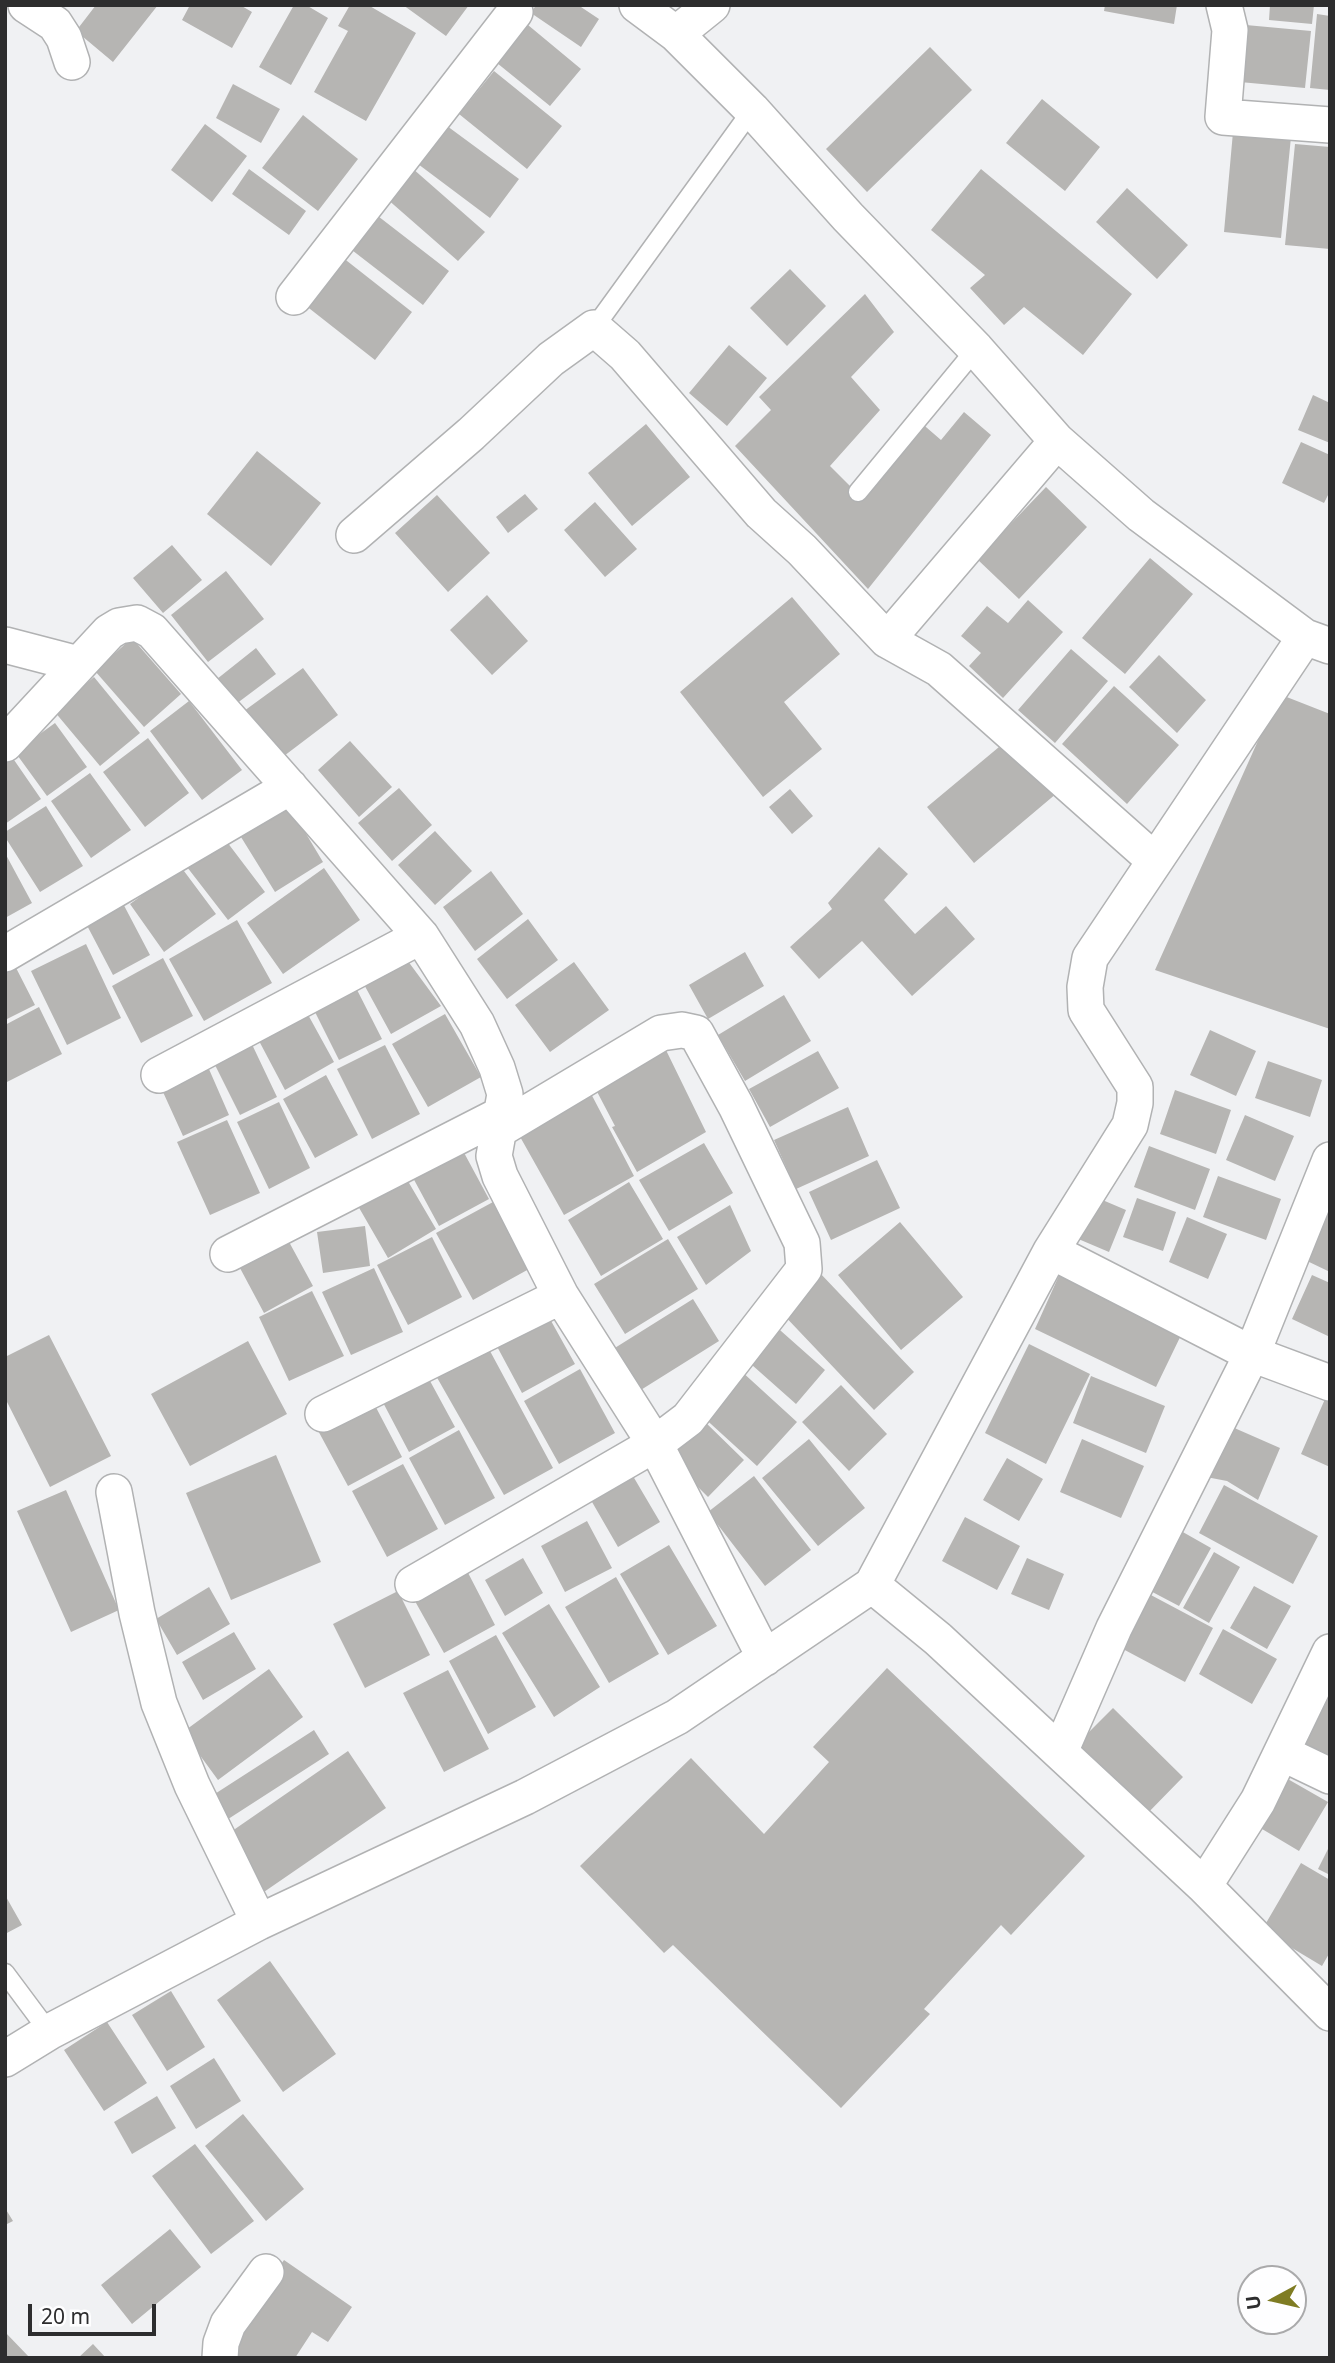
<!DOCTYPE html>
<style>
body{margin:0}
#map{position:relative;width:1335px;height:2363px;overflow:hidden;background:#f0f1f3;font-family:"Noto Sans",sans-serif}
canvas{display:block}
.frame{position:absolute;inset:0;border:7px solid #2d2d2e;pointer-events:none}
.north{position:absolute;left:1237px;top:2265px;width:70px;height:70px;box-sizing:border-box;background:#fefeff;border:2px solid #aaaaab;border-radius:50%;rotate:262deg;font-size:19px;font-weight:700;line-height:28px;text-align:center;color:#2d2d2e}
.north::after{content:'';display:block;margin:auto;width:24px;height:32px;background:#7f7c23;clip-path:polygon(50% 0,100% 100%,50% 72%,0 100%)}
.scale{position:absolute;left:28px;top:2304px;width:128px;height:32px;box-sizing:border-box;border:4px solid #2d2d2e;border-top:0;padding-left:9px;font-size:21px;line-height:24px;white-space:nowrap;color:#2d2d2e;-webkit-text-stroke:5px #fefeff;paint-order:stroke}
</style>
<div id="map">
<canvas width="1335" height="2363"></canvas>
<div class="frame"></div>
<div class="north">U</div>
<div class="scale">20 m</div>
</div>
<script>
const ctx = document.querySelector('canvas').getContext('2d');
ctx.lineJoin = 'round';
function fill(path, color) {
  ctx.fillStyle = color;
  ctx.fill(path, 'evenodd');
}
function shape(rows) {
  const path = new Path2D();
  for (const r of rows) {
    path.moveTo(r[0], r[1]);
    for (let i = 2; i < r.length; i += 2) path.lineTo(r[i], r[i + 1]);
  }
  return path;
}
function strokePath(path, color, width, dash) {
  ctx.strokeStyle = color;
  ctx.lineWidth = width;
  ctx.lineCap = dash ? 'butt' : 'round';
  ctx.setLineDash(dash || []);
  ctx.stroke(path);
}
fill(shape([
 [96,5,158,5,113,62,76,31],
 [190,5,240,5,252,12,232,48,182,20],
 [294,5,306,5,328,18,291,85,259,67],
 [350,5,368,5,416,33,366,121,314,92,348,31,338,26],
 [403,5,469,5,446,36],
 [536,5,578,5,599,19,581,47,531,13],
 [1105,5,1177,5,1174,24,1104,11],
 [1270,5,1314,5,1312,24,1269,20],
 [1317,14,1330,16,1330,90,1310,88],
 [1235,24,1311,31,1305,88,1229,81],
 [528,25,581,69,550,106,497,63],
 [930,47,972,90,867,192,826,149],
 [494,71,562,126,527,169,459,114],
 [233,84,280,109,261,143,216,118],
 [1042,99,1100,147,1065,191,1006,143],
 [303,115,358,159,318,211,262,168],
 [443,123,519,179,490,218,414,161],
 [205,124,247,156,212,202,171,170],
 [1233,132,1291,137,1281,238,1224,232],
 [1295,144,1330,147,1330,249,1285,245],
 [412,168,485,232,458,261,386,198],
 [249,169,306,211,289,235,232,194],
 [981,169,1132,294,1083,355,1024,307,1004,325,970,288,985,275,931,230],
 [1127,188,1188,245,1157,279,1096,222],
 [374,213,449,271,423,305,348,247],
 [342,257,412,312,375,360,305,305],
 [790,269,826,306,787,346,750,308],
 [865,294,894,332,851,377,880,410,830,466,860,496,919,421,941,440,964,412,991,435,868,589,735,446,771,410,759,397],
 [729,345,767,378,727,426,689,393],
 [1313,395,1330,403,1330,443,1298,430],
 [646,424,690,477,632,526,588,473],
 [1301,442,1330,455,1330,491,1324,503,1282,483],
 [257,451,321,503,271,566,207,514],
 [1046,487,1087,527,1019,599,977,559],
 [525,494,538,509,508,533,496,517],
 [437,495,490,553,448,592,395,533],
 [595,502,637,549,605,577,564,530],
 [172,545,202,580,163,613,133,578],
 [1150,558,1193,594,1125,674,1082,638],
 [226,571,264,619,208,662,171,615],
 [487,595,528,641,492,675,450,630],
 [792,597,840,654,784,702,822,749,763,797,680,692],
 [1028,600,1063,632,1003,698,969,666,981,653,961,636,987,606,1008,623],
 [132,638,181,694,144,727,95,671],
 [256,648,276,674,236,704,217,679],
 [1071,649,1108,681,1055,743,1018,710],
 [1159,655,1206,700,1177,733,1129,687],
 [303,668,338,715,280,759,244,711],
 [94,677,140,733,100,766,54,711],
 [1114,686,1179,745,1127,804,1062,744],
 [1279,694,1330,714,1330,1029,1155,970],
 [189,701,242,770,202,800,150,731],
 [55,723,87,767,47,796,15,752],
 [1011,737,1057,793,974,863,927,807],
 [148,738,189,793,145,827,103,772],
 [350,741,392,787,359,817,318,770],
 [12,757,41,799,5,824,5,762],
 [90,773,131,830,91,858,51,801],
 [399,788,432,825,392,861,358,823],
 [790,789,813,816,792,834,769,807],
 [46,806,83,866,40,892,5,837,5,832],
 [290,807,323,862,275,892,241,837],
 [435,831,472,871,435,905,398,865],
 [224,838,265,892,228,920,187,867],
 [879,847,908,874,884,900,915,934,946,906,975,939,912,996,862,941,819,979,790,947,832,909,828,903],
 [5,853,32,903,5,918],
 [181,867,216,914,164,952,130,904],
 [324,868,360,920,283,974,247,923],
 [491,871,523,914,475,951,443,907],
 [118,894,150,955,113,975,81,914],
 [528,919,558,960,507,999,477,959],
 [237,920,272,983,204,1021,169,959],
 [86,944,121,1018,67,1045,31,971],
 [745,952,764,986,708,1019,689,985],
 [402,953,441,1006,391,1034,361,979],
 [11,958,35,1005,5,1020,5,961],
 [163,958,193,1016,141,1043,112,986],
 [574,962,609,1010,550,1052,515,1005],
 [351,978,382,1039,339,1060,309,1000],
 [784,995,811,1041,745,1081,718,1035],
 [39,1007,62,1054,5,1083,5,1025],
 [306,1011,334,1062,285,1090,258,1039],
 [445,1014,481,1077,428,1107,392,1044],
 [1210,1030,1256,1051,1236,1096,1190,1075],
 [248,1036,277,1097,240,1115,210,1055],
 [385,1045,420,1114,372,1139,337,1069],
 [664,1046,706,1132,637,1172,612,1127,615,1126,593,1084],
 [818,1051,839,1088,770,1127,749,1089],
 [205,1060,229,1115,183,1136,158,1081],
 [1268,1061,1322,1080,1310,1117,1255,1098],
 [326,1075,358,1135,315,1158,283,1099],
 [587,1086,634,1176,564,1215,514,1126],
 [1175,1090,1231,1110,1216,1154,1160,1134],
 [279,1102,310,1168,269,1189,237,1122],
 [848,1107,869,1156,796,1189,774,1140],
 [1245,1115,1294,1136,1275,1181,1226,1160],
 [227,1120,260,1193,210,1215,177,1142],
 [704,1143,733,1193,669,1231,639,1180],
 [1149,1146,1210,1169,1195,1210,1134,1187],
 [462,1149,489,1199,439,1226,412,1176],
 [877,1160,900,1208,831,1240,809,1192],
 [402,1171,436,1229,388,1258,354,1199],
 [1218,1176,1281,1199,1266,1240,1203,1217],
 [629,1182,663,1239,601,1276,568,1220],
 [1093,1196,1126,1210,1109,1252,1076,1238],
 [1137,1198,1176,1212,1163,1251,1123,1237],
 [493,1202,529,1269,473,1300,436,1233],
 [730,1205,751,1251,706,1285,677,1237],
 [1330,1207,1330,1272,1305,1260],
 [1187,1217,1227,1234,1208,1279,1169,1262],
 [900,1222,963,1297,901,1350,838,1275],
 [365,1226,370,1266,323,1273,317,1232],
 [282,1229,313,1286,264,1313,233,1255],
 [432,1237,462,1297,408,1325,377,1265],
 [668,1239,698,1289,625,1334,594,1284],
 [374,1268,403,1332,351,1355,322,1292],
 [1061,1271,1184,1329,1156,1387,1035,1329],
 [819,1272,914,1372,874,1410,779,1310],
 [1312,1275,1330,1283,1330,1337,1292,1319],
 [312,1291,344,1356,289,1381,259,1317],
 [693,1299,719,1341,636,1393,610,1351],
 [545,1310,575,1364,522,1393,493,1339],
 [772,1323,825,1370,796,1404,743,1357],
 [49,1335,111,1456,50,1487,5,1398,5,1357],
 [483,1338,553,1468,504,1495,431,1367],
 [248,1341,287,1414,190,1466,151,1394],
 [1029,1344,1090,1374,1046,1464,985,1433],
 [423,1368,455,1427,409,1452,378,1393],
 [580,1369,615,1433,559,1464,524,1401],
 [740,1370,797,1422,757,1466,700,1414],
 [1091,1376,1165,1406,1146,1453,1073,1423],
 [841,1385,887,1434,849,1471,802,1422],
 [370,1396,402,1457,348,1486,315,1425],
 [1325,1399,1330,1401,1330,1467,1301,1454],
 [702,1419,744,1460,708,1497,667,1456],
 [1223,1423,1280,1448,1258,1500,1227,1481,1201,1476],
 [459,1430,495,1498,445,1525,409,1458],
 [809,1439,865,1508,818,1546,762,1478],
 [1082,1439,1144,1466,1121,1518,1060,1492],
 [276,1455,321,1562,231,1600,186,1493],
 [1007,1458,1043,1479,1019,1521,983,1500],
 [403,1464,438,1529,387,1557,352,1491],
 [630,1471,660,1522,618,1547,588,1495],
 [754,1476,811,1550,765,1586,708,1512],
 [1224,1485,1318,1536,1293,1584,1199,1533],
 [66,1490,119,1610,71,1632,17,1511],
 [965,1517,1020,1546,997,1590,942,1561],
 [587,1521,612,1568,565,1592,541,1546],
 [1174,1527,1211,1548,1179,1606,1141,1586],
 [669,1545,717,1626,668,1655,620,1574],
 [1214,1552,1240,1567,1209,1623,1183,1608],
 [523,1558,543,1593,505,1616,485,1580],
 [1027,1558,1064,1574,1049,1610,1011,1594],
 [464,1565,495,1625,444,1653,411,1594],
 [616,1577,659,1654,609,1683,565,1607],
 [1254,1586,1291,1606,1267,1649,1230,1628],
 [209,1587,230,1624,177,1655,156,1619],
 [398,1591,430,1655,365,1688,333,1624],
 [1149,1594,1213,1628,1185,1682,1121,1648],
 [549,1604,600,1687,554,1717,502,1633],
 [1223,1629,1277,1659,1252,1704,1199,1674],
 [234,1632,256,1669,203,1700,182,1662],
 [496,1635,536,1707,488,1734,449,1661],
 [887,1668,1085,1856,1011,1935,1001,1925,924,2009,930,2014,841,2108,673,1945,664,1953,580,1866,691,1758,764,1834,829,1762,813,1747],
 [269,1669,303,1717,218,1780,183,1732],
 [448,1670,489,1749,444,1772,403,1693],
 [1330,1679,1330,1754,1327,1760,1295,1742],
 [1113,1708,1183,1777,1143,1818,1073,1748],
 [314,1730,329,1754,222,1823,207,1799],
 [348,1751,386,1808,261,1894,222,1838],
 [1279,1774,1328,1802,1299,1851,1252,1823],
 [1330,1845,1330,1875,1318,1869],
 [1301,1863,1330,1880,1330,1952,1322,1966,1262,1930],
 [5,1895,22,1925,5,1934],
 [270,1961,336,2054,283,2092,217,2000],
 [171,1991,205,2047,167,2071,132,2015],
 [107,2022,147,2083,104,2111,64,2050],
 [214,2058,241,2101,196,2129,170,2086],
 [157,2096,176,2128,132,2154,114,2122],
 [243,2114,304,2189,266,2221,205,2146],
 [195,2144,254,2221,211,2254,152,2176],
 [5,2208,13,2221,5,2225],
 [170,2229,201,2267,132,2324,101,2285],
 [284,2260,352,2307,328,2342,312,2332,295,2358,238,2358,224,2348],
 [5,2332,30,2358,5,2358],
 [93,2344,106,2358,78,2358]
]), '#b6b5b3');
const service = shape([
 [594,328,752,110],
 [858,492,976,349],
 [5,1973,49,2032]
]);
const minor = shape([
 [26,5,55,24,64,38,72,62],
 [637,5,676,34,752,110,848,217,976,349,1057,441,1141,515,1305,637,1330,646],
 [1224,5,1230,30,1223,117,1330,125],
 [676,34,712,5],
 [294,297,515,12],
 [354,535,471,434,551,359,594,328,625,355,761,513,802,550,887,640,939,669,1154,860],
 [887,640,1057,441],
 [5,645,78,664],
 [5,744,109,632,119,626,137,623,152,631,421,936,477,1024,497,1068,505,1094,494,1156,500,1176,561,1296,655,1444,765,1658],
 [5,954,290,787],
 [159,1075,421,936],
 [1051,1251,1252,1354,1330,1383],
 [228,1254,500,1115],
 [323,1414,561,1296],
 [114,1492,137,1613,159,1703,192,1785,259,1922],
 [413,1584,655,1444,688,1419,804,1269,802,1243,736,1106,696,1033,682,1030,661,1033,497,1131],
 [872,1585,938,1639,1204,1886,1258,1801,1330,1652],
 [1060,1752,1114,1628,1252,1354,1330,1160],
 [1282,1753,1330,1776],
 [1204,1886,1330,2013],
 [5,2059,49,2032,259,1922,525,1797,677,1717,872,1585,1051,1251,1130,1125,1135,1103,1135,1087,1086,1010,1085,987,1090,958,1305,637],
 [220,2358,221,2343,228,2324,266,2272]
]);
strokePath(service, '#b1b2b3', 21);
strokePath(minor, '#b1b2b3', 38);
strokePath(service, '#fff', 18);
strokePath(minor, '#fff', 35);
</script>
